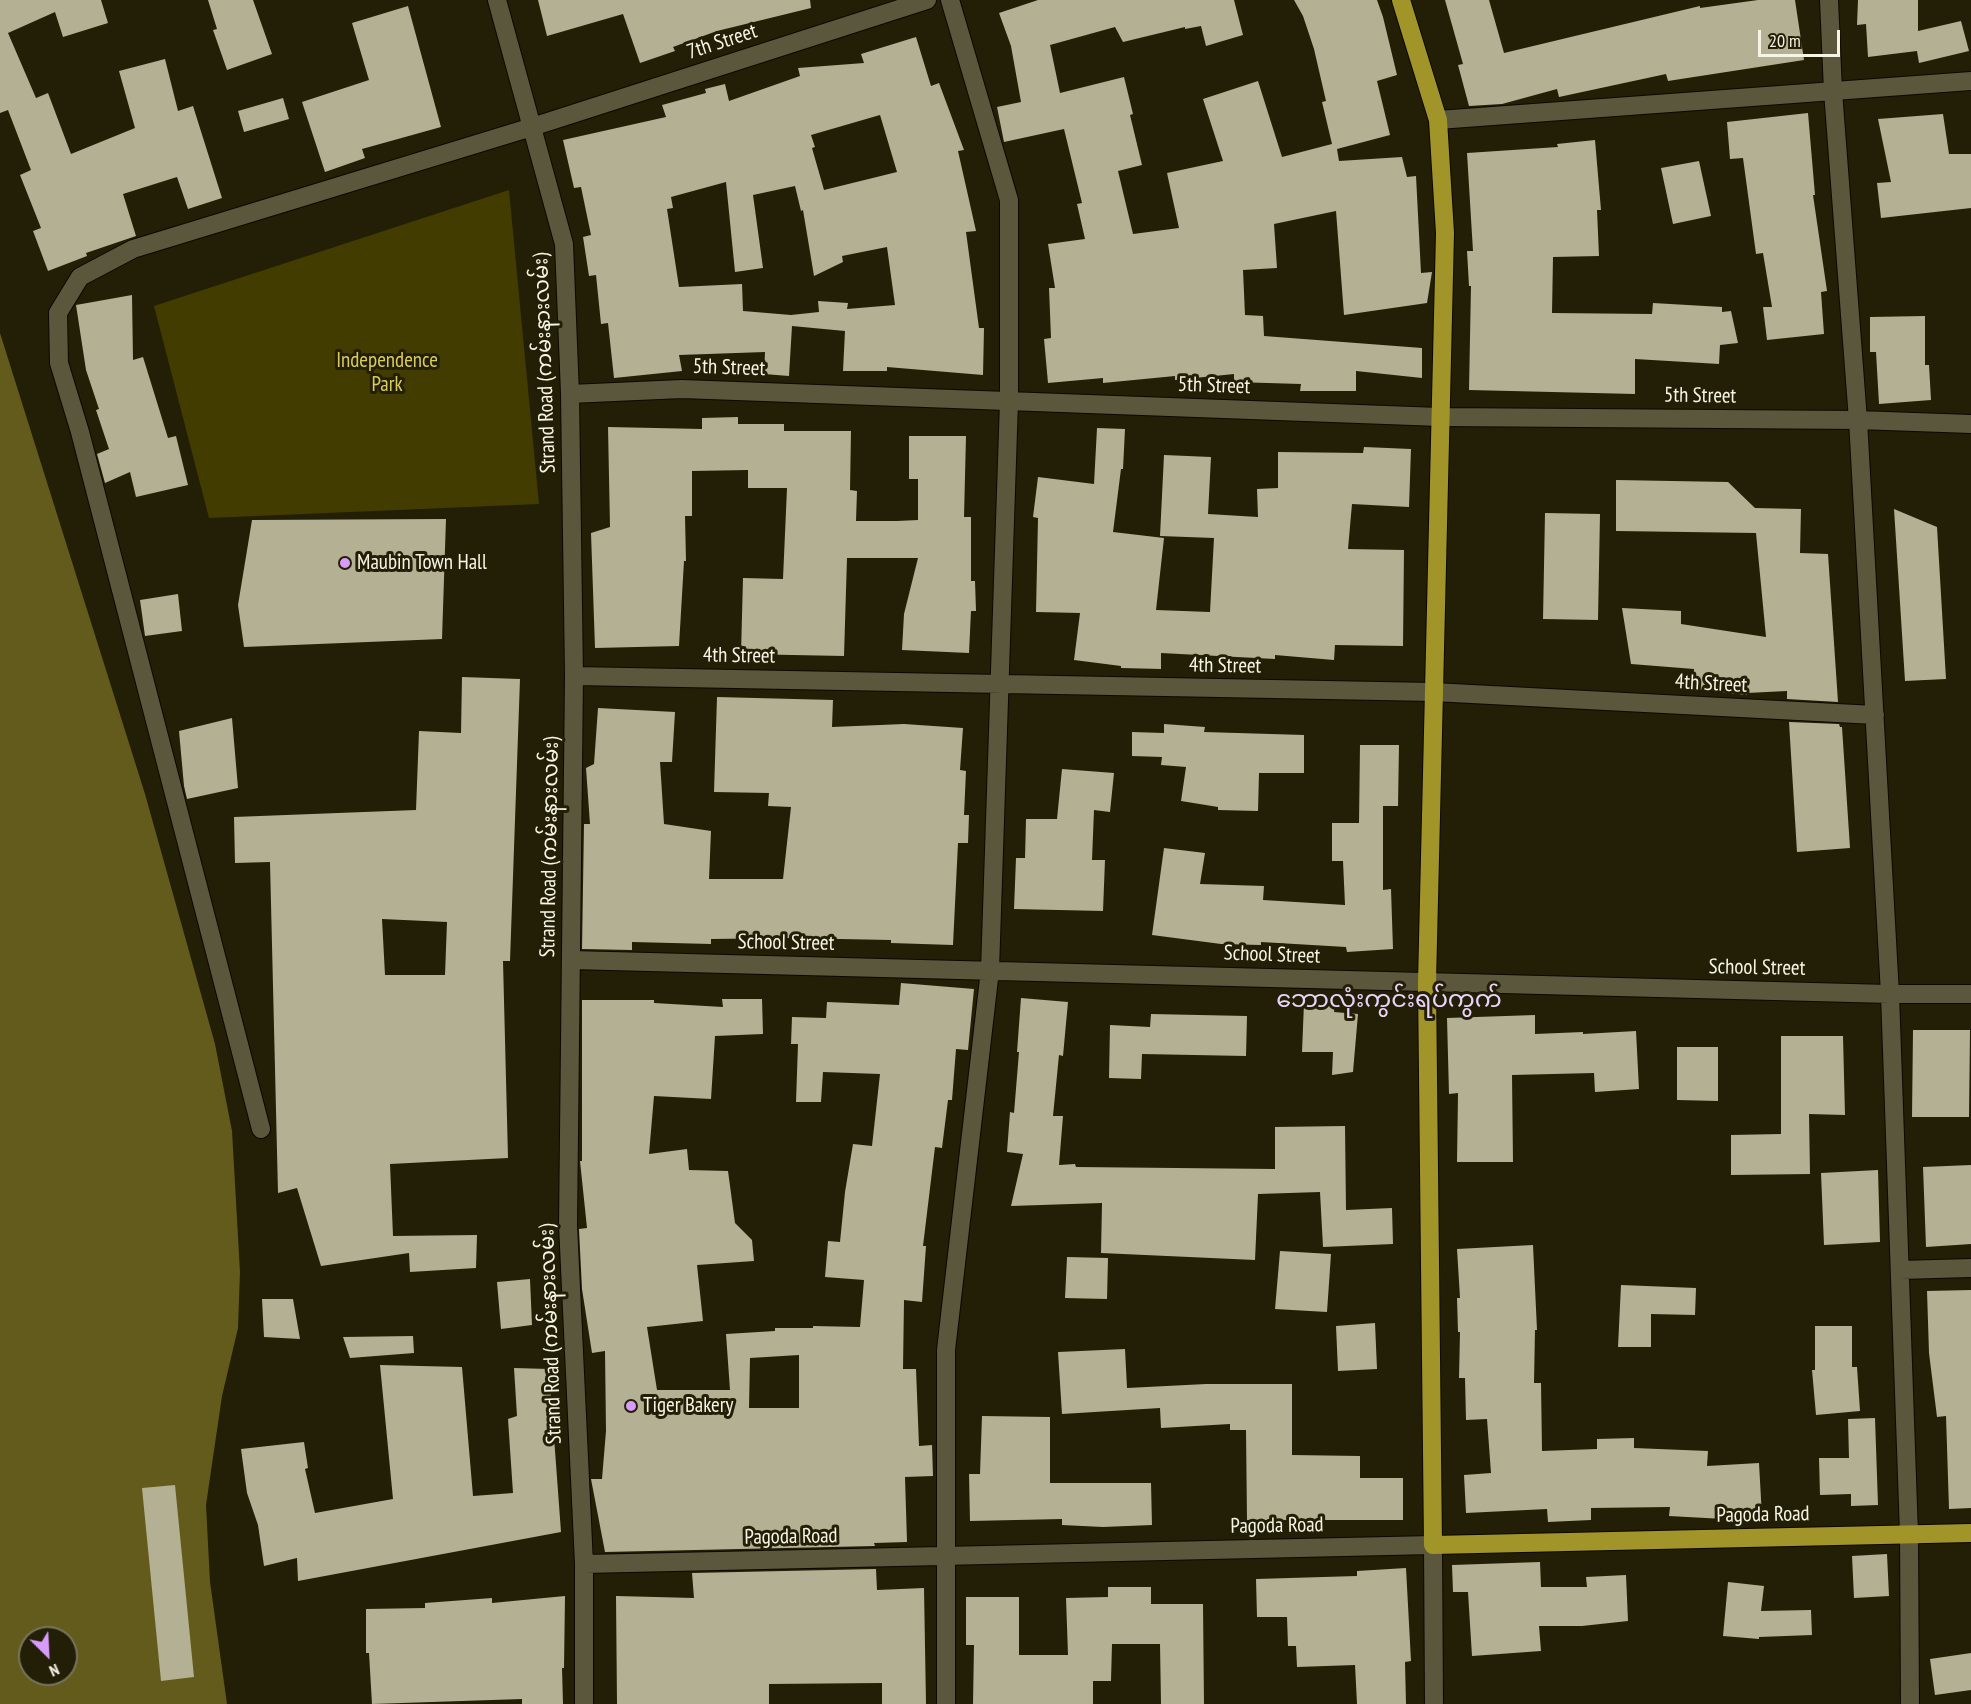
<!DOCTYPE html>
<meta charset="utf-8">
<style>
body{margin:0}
#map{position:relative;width:1971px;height:1704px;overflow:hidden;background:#221f06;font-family:"PT Sans Narrow",sans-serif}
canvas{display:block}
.north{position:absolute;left:18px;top:1626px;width:60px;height:60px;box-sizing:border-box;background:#221f06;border:2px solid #77745f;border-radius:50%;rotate:156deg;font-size:16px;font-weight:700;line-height:24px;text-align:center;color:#f6f4e5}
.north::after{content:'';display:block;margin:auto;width:21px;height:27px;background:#d79bf9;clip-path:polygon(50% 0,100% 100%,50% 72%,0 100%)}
.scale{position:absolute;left:1758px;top:30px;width:82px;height:27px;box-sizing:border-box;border:3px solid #f6f4e5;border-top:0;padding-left:8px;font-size:18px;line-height:21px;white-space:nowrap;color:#f6f4e5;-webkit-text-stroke:4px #221f06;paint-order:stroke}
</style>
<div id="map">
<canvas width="1971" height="1704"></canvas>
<div class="north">N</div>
<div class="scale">20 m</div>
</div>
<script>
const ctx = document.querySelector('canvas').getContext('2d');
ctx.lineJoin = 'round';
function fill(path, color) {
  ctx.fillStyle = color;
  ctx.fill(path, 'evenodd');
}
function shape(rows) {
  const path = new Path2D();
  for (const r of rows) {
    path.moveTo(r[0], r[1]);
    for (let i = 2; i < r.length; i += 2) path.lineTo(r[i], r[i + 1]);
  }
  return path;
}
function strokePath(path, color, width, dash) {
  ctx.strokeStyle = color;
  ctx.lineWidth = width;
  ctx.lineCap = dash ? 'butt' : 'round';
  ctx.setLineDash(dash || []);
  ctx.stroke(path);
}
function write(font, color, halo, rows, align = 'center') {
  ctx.font = font + ' "PT Sans Narrow","Noto Sans Myanmar",sans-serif';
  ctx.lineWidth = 6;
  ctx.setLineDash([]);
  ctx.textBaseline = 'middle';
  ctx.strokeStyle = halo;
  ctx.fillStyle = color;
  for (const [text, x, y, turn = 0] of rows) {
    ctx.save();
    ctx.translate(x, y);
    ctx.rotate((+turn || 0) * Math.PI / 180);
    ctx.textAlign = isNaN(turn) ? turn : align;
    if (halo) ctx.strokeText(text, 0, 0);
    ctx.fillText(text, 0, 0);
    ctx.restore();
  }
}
fill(shape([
 [509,190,539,504,209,518,154,306]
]), '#433c00');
fill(shape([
 [0,333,145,794,215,1044,232,1131,240,1272,238,1328,222,1396,206,1505,210,1582,227,1704,0,1704],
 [30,1638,66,1638,66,1674,30,1674]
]), '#635b1b');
fill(shape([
 [0,0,101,0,108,23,63,37,55,12,8,33,36,98,48,93,71,154,135,128,119,71,165,59,178,111,193,106,222,198,188,209,177,177,123,194,136,236,86,253,87,256,48,271,33,231,41,228,20,175,31,170,8,110,0,113],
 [208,0,253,0,272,54,227,70,213,30,217,29],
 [538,0,810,0,811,8,717,31,673,47,675,51,640,63,623,14,547,36],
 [1038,0,1234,0,1243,35,1206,46,1201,26,1185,29,1185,27,1123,42,1115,27,1050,45,1060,93,1124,77,1133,114,1130,115,1142,165,1118,171,1133,234,1179,228,1167,173,1223,161,1203,99,1258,81,1282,157,1332,144,1322,102,1326,101,1314,49,1303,16,1294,0,1377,0,1383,17,1397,75,1377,81,1390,135,1337,149,1339,161,1402,157,1407,177,1416,176,1421,273,1432,272,1427,303,1344,315,1336,211,1274,224,1277,268,1243,270,1245,315,1263,316,1264,336,1422,348,1422,378,1356,371,1356,391,1300,391,1301,384,1234,382,1234,374,1175,380,1175,376,1103,383,1103,378,1048,383,1044,339,1051,338,1049,288,1055,288,1048,244,1085,239,1077,204,1082,203,1064,129,1004,142,997,107,1021,102,1011,46,999,13],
 [1445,0,1489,0,1504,53,1700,6,1700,8,1758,0,1795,0,1804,60,1668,81,1666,74,1559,97,1557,89,1502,104,1469,106,1458,65,1463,64],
 [1858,0,1918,0,1918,31,1961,21,1969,51,1919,63,1917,51,1868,57,1866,24,1857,25],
 [408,6,441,127,362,149,365,158,325,172,302,102,369,80,352,23],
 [916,37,931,86,939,83,964,150,958,151,976,231,966,232,979,328,984,328,983,375,887,367,887,371,843,371,845,331,792,326,789,376,764,374,765,352,679,355,682,371,614,378,608,323,601,324,596,275,589,276,583,237,591,235,581,187,574,188,563,140,666,117,662,105,706,93,705,89,725,84,729,101,800,76,798,68,864,63,861,54],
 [880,115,897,172,824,190,812,148,815,147,811,135],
 [726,182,735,272,763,268,753,195,795,186,801,211,803,210,814,276,843,262,842,256,887,247,895,305,847,309,848,303,818,301,819,312,791,315,743,311,742,284,679,287,667,209,673,208,671,197],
 [283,98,289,119,244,132,238,111],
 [1808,113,1815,195,1813,195,1827,291,1821,292,1824,334,1767,340,1763,307,1772,307,1763,253,1756,254,1743,158,1730,159,1727,122],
 [1943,114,1949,154,1971,154,1971,208,1881,218,1877,183,1891,182,1878,119],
 [1595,140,1601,210,1597,210,1599,256,1553,257,1552,313,1652,314,1653,303,1722,307,1722,312,1731,311,1738,343,1720,345,1719,364,1635,359,1635,394,1469,390,1471,286,1469,286,1467,251,1473,251,1467,153,1558,147,1557,144],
 [1699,161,1711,216,1673,224,1661,168],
 [132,295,133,360,143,357,168,438,176,436,188,485,136,497,130,472,105,483,97,454,109,449,96,410,99,409,86,370,76,305],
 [1925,316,1925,365,1929,365,1931,400,1879,404,1876,352,1870,352,1870,317],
 [738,417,738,424,784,424,784,431,851,431,850,490,857,491,856,521,897,521,918,520,918,479,909,479,909,436,966,436,964,517,971,517,971,581,975,581,976,611,971,611,969,653,902,650,904,614,918,558,847,558,844,656,741,654,743,578,783,579,787,488,748,488,748,470,692,471,692,516,685,516,686,561,684,561,679,646,595,648,591,533,610,527,608,427,702,429,702,418],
 [1097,428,1125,429,1123,469,1121,469,1113,532,1164,538,1156,610,1210,612,1214,538,1160,536,1164,455,1211,457,1208,514,1258,517,1257,489,1278,488,1278,452,1363,453,1364,447,1411,449,1409,507,1352,504,1348,549,1404,550,1403,646,1335,645,1334,660,1275,655,1275,659,1161,653,1161,669,1121,668,1121,666,1074,660,1080,613,1036,612,1038,518,1033,517,1038,477,1094,484],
 [1616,480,1728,482,1755,508,1801,509,1800,553,1828,554,1838,702,1787,699,1787,691,1747,693,1747,695,1693,689,1694,669,1631,664,1622,608,1681,611,1681,624,1766,637,1756,533,1616,531],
 [1894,509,1937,527,1946,679,1905,681],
 [1545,513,1600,514,1598,620,1543,619],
 [446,519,442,639,244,647,238,605,252,520],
 [178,594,182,631,145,636,140,600],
 [462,677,520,679,510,961,503,961,508,1158,390,1164,393,1236,477,1235,476,1268,410,1272,409,1253,321,1266,297,1188,278,1193,270,862,235,863,234,817,416,810,419,731,461,733],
 [382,919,447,922,445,975,385,975],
 [717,697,833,700,832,727,904,724,963,728,960,770,966,771,964,815,969,815,968,843,958,843,953,945,891,943,891,940,790,938,711,939,711,944,632,942,632,950,582,949,584,824,590,824,586,768,594,764,598,708,675,712,672,762,660,762,664,824,711,831,709,879,783,879,791,807,768,806,769,793,714,792],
 [232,718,238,788,187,799,184,786,179,731],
 [1789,722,1839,724,1840,727,1842,727,1850,848,1797,852],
 [1164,724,1205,727,1204,732,1304,735,1304,773,1259,773,1258,811,1218,810,1218,807,1181,801,1186,767,1161,765,1162,757,1132,756,1132,732,1164,733],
 [1360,745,1399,745,1398,806,1383,806,1383,890,1391,889,1393,949,1347,952,1346,947,1261,942,1261,945,1221,944,1152,935,1164,848,1205,853,1200,884,1264,886,1263,900,1345,905,1343,861,1332,861,1332,823,1359,823],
 [1062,769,1114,773,1110,812,1094,810,1092,860,1105,860,1103,911,1014,909,1016,858,1025,858,1026,819,1057,819],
 [901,983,974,989,968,1050,956,1049,952,1100,948,1100,942,1148,935,1147,923,1246,926,1246,922,1302,904,1300,903,1369,916,1369,919,1446,932,1445,933,1476,905,1477,907,1542,874,1543,875,1546,605,1552,591,1479,602,1479,606,1431,605,1351,592,1353,582,1289,579,1229,587,1228,580,1161,582,1161,582,1000,654,1000,654,1003,723,1007,722,999,762,999,763,1034,715,1036,711,1099,654,1096,649,1154,687,1149,689,1170,728,1171,735,1223,752,1240,754,1261,697,1265,703,1321,647,1327,657,1390,730,1390,726,1334,775,1331,775,1328,813,1328,813,1326,860,1327,864,1280,825,1277,828,1241,840,1242,845,1192,853,1144,872,1146,880,1074,823,1072,821,1102,796,1102,798,1044,791,1044,792,1017,826,1018,827,1002,899,1005],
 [799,1355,799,1408,749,1408,750,1358],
 [1021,998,1068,1002,1063,1056,1059,1055,1053,1116,1063,1116,1059,1165,1075,1164,1076,1167,1275,1169,1275,1127,1345,1126,1346,1210,1392,1208,1393,1244,1323,1247,1320,1192,1258,1194,1255,1260,1101,1253,1102,1203,1011,1206,1023,1154,1007,1152,1010,1112,1014,1113,1019,1052,1017,1052],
 [1304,1003,1335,1004,1334,1012,1358,1014,1353,1072,1332,1075,1333,1052,1302,1052],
 [1151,1014,1247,1016,1246,1056,1142,1054,1141,1079,1109,1078,1110,1025,1150,1027],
 [1535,1015,1535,1034,1583,1032,1583,1034,1636,1031,1639,1089,1595,1092,1594,1073,1512,1075,1513,1162,1457,1162,1458,1093,1449,1094,1447,1018],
 [1913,1030,1970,1030,1969,1117,1912,1117],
 [1781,1036,1843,1036,1845,1115,1809,1114,1810,1174,1731,1175,1731,1135,1781,1134],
 [1677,1047,1718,1047,1718,1101,1677,1100],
 [1971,1165,1971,1244,1926,1247,1923,1167],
 [1878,1170,1880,1242,1824,1245,1821,1173],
 [1533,1245,1537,1330,1535,1330,1534,1383,1541,1383,1542,1451,1597,1449,1597,1439,1634,1438,1634,1448,1708,1451,1707,1466,1759,1463,1762,1517,1724,1519,1669,1516,1670,1507,1591,1508,1591,1520,1548,1522,1547,1509,1466,1513,1464,1475,1491,1473,1487,1419,1466,1420,1465,1378,1459,1378,1460,1332,1458,1332,1457,1298,1460,1298,1457,1249],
 [1280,1251,1331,1254,1327,1312,1275,1309],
 [1067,1257,1108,1258,1107,1299,1065,1298],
 [530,1279,532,1325,501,1329,497,1282],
 [1621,1285,1696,1288,1695,1315,1651,1314,1651,1347,1618,1347],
 [1971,1290,1971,1508,1949,1509,1946,1416,1937,1417,1929,1353,1927,1291],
 [262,1299,293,1299,300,1339,264,1337],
 [1375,1323,1377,1369,1338,1371,1336,1326],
 [1815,1326,1852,1326,1852,1367,1857,1367,1860,1411,1816,1415,1812,1370,1815,1370],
 [413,1336,414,1353,350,1358,343,1337],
 [1125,1349,1127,1388,1206,1384,1292,1384,1292,1455,1360,1456,1360,1478,1403,1478,1403,1520,1247,1520,1246,1430,1230,1430,1230,1424,1161,1428,1160,1408,1062,1414,1058,1352],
 [380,1365,462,1367,473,1496,513,1493,508,1419,517,1416,514,1368,549,1369,561,1532,298,1581,297,1558,264,1566,258,1525,247,1493,241,1449,304,1442,308,1468,305,1469,315,1513,393,1499],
 [982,1416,1050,1417,1050,1483,1151,1483,1152,1525,1103,1527,1062,1525,1062,1519,970,1521,969,1474,980,1474],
 [1875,1418,1878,1505,1851,1506,1851,1494,1820,1495,1819,1458,1849,1458,1848,1419],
 [175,1485,194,1677,161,1681,142,1488],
 [1887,1554,1889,1596,1854,1598,1852,1556],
 [1540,1562,1541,1587,1587,1587,1586,1577,1626,1575,1628,1621,1582,1626,1539,1626,1541,1651,1472,1656,1468,1592,1453,1592,1452,1565],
 [1406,1568,1411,1661,1405,1662,1406,1704,1357,1704,1355,1665,1297,1667,1296,1646,1288,1646,1287,1617,1257,1617,1256,1579,1357,1576,1357,1571],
 [876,1569,877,1590,924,1588,926,1704,882,1704,882,1683,769,1684,769,1704,617,1704,616,1596,694,1598,692,1573],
 [1728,1582,1764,1586,1761,1611,1811,1610,1812,1635,1759,1637,1759,1639,1723,1636],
 [1108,1587,1151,1587,1151,1604,1203,1604,1204,1704,1161,1704,1160,1644,1112,1644,1111,1681,1093,1681,1093,1704,973,1704,974,1645,966,1645,966,1597,1019,1597,1019,1655,1068,1655,1066,1598,1108,1597],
 [565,1596,564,1668,562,1668,563,1704,522,1704,522,1699,372,1704,369,1653,366,1653,366,1609,425,1608,425,1603,492,1598,492,1603],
 [1971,1653,1971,1690,1935,1695,1930,1659]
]), '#b3b093');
const minor = shape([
 [497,0,564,244,570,394,574,676,568,1225,584,1564,584,1704],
 [1829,0,1833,91,1858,420,1890,994,1909,1534,1910,1704],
 [1438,120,1971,81],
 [570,394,682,389,1440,417,1858,420,1971,424],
 [574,676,1433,692,1875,715],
 [571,960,1890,994,1971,994],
 [261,1129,80,432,59,363,58,313,80,277,133,249,532,127,927,0],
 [1900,1270,1971,1268],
 [584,1564,1433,1545,1434,1704],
 [946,1704,946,1350,990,970,1009,401,1009,200,950,0]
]);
const major = shape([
 [1401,0,1438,120,1445,233,1427,982,1433,1545,1971,1533]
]);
strokePath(minor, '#0c0800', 20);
strokePath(major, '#0c0800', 20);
strokePath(minor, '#5a573c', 18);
strokePath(major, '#a1952a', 18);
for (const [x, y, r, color] of [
 [345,563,6,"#d79bf9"],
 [631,1406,6,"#d79bf9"]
]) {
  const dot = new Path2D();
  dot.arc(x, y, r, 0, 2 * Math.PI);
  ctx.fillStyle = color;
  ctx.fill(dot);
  strokePath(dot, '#221f06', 2);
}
write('21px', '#f6f4e5', '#221f06', [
 ["7th Street",722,42,-18],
 ["Strand Road (ကမ်းနားလမ်း)",545,363,-92],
 ["5th Street",729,368,2],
 ["5th Street",1214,386,2],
 ["5th Street",1700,396,1],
 ["4th Street",739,656,1],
 ["4th Street",1225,666,1],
 ["4th Street",1711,684,3],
 ["Strand Road (ကမ်းနားလမ်း)",550,847,-89],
 ["School Street",786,943,1],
 ["School Street",1272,955,2],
 ["School Street",1757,968,1],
 ["Strand Road (ကမ်းနားလမ်း)",551,1334,-92],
 ["Pagoda Road",1763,1515,-1],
 ["Pagoda Road",1277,1526,-1],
 ["Pagoda Road",791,1537,-1]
]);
write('21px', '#dacc5b', '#221f06', [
 ["Independence",387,361],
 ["Park",387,385]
]);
write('21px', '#f6f4e5', '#221f06', [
 ["Maubin Town Hall",357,563],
 ["Tiger Bakery",643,1406]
], 'left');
write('24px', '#ecd3fb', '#221f06', [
 ["ဘောလုံးကွင်းရပ်ကွက်",1389,1000]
]);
</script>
